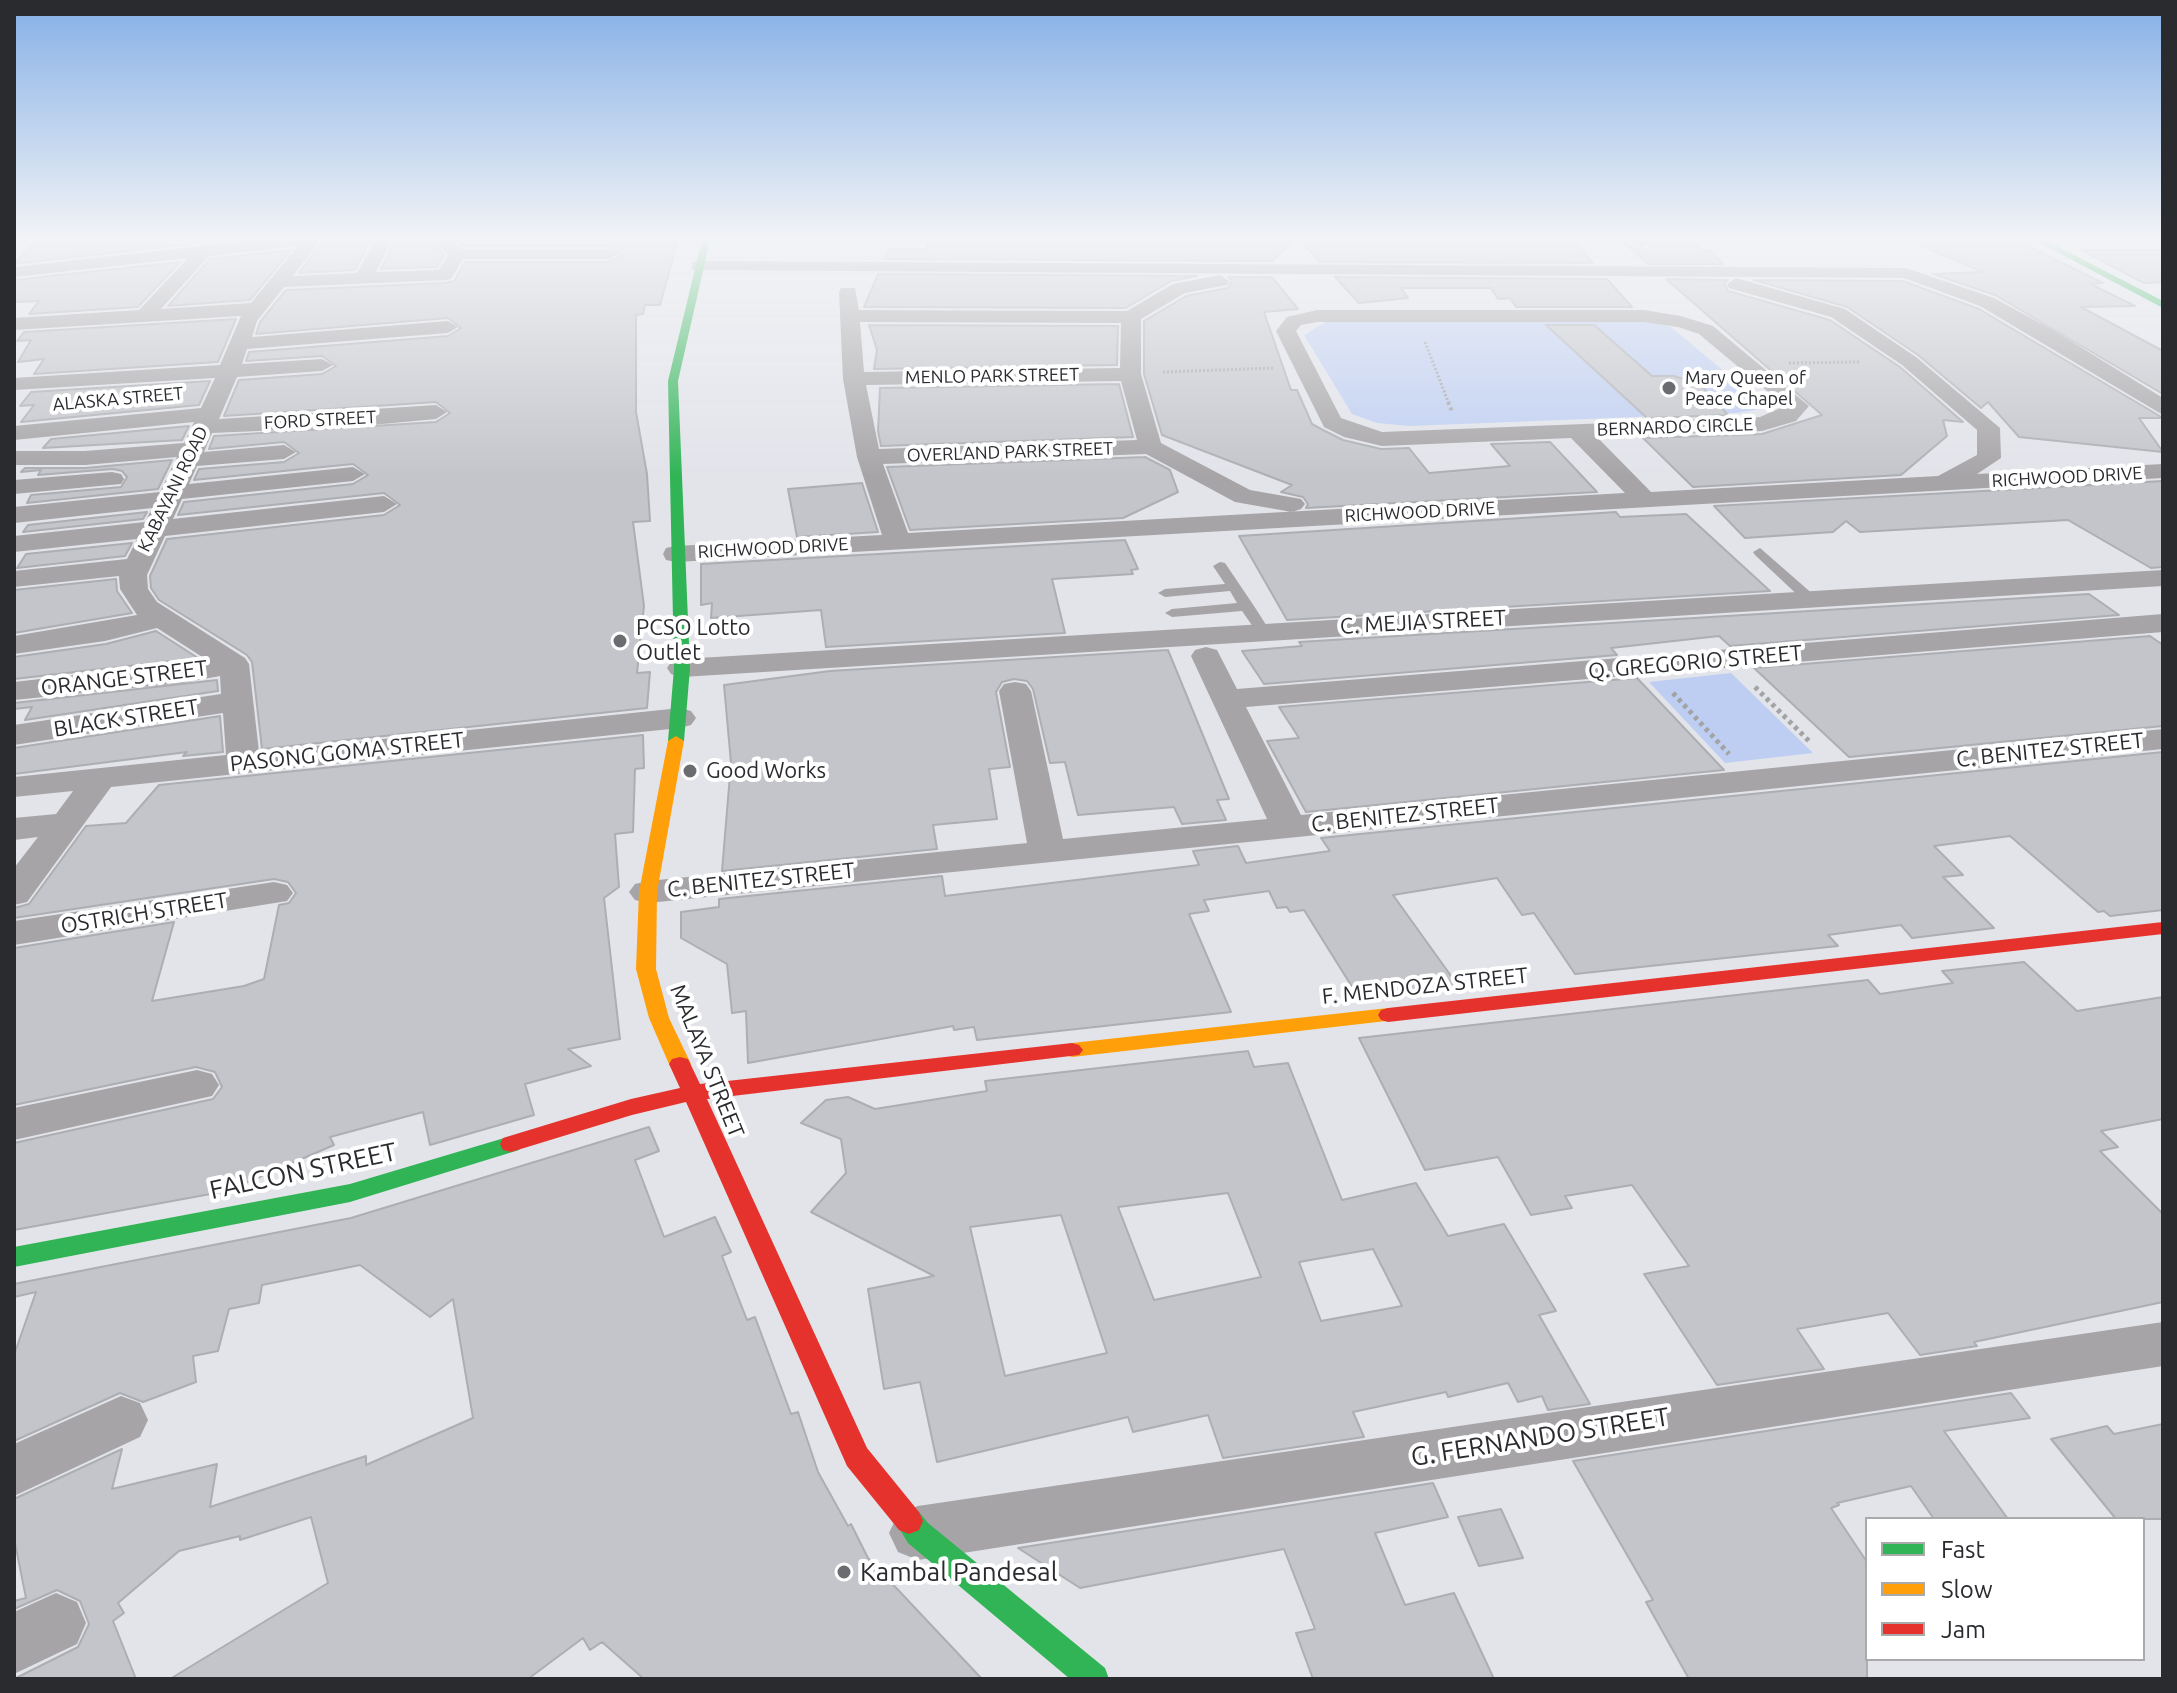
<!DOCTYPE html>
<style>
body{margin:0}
#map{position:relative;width:2177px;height:1693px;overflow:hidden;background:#e2e4ea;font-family:Ubuntu,sans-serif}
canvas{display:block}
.frame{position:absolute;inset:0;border:16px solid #2a2b2f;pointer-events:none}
.legend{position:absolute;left:1865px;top:1517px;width:280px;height:144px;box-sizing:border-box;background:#fff;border:2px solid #aaaaac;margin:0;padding:10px 14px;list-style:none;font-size:24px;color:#2a2b2f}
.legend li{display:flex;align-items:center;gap:16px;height:40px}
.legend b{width:40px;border:2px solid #aaaaac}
</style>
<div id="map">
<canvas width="2177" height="1693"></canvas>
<div class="frame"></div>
<ul class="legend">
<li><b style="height:10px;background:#30b455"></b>Fast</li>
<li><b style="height:10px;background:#ff9f0a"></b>Slow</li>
<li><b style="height:10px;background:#e5322d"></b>Jam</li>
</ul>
</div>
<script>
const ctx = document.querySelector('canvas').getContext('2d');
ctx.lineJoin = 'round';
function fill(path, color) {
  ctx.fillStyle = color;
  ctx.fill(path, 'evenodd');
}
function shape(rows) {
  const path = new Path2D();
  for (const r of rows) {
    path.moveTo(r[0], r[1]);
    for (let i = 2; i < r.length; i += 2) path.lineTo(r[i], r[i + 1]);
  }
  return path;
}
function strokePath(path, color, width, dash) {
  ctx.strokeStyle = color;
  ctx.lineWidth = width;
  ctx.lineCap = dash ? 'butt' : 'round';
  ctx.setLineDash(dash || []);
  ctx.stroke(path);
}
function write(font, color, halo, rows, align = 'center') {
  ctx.font = font + ' Ubuntu,sans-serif';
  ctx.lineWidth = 8;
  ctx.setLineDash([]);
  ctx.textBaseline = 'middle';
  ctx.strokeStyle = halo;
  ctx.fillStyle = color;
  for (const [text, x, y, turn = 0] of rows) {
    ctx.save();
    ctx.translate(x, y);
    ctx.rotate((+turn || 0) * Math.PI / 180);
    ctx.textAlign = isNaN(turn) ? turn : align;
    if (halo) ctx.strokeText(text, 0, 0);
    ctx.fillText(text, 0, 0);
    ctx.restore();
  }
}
fill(shape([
 [1329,320,1639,320,1657,323,1671,327,1763,404,1756,410,1736,413,1410,426,1377,423,1352,414,1304,335],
 [1731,673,1813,753,1725,763,1649,682]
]), '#becef2');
const building = shape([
 [37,240,163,243,158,247,190,244,14,264,37,240],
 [323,240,371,240,355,270,299,273,323,240],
 [395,240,431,240,444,255,437,267,381,269,395,240],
 [457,240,678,240,660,305,645,305,643,314,636,315,636,412,647,474,650,521,633,522,644,606,637,673,650,672,647,708,262,749,252,662,247,655,159,600,151,588,150,576,167,539,384,515,400,505,384,493,178,515,184,502,353,484,368,475,353,464,194,480,199,469,284,462,299,453,284,442,209,449,214,436,436,422,450,413,436,402,224,416,239,380,322,374,336,366,322,356,246,361,249,352,448,336,461,328,448,318,256,334,260,322,286,290,445,283,454,281,465,262,609,262,621,255,609,246,463,246,457,240],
 [928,240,1296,240,1272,261,885,259,889,249,926,249,928,240],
 [1300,240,1573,240,1593,263,1320,262,1300,240],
 [1621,240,1641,252,1650,247,1650,240,1691,240,1701,250,1710,250,1723,264,1648,264,1621,240],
 [1907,240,2016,240,2103,283,2091,284,2135,306,2081,307,2163,351,2163,394,1995,295,1933,274,1983,272,1907,240],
 [291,250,250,300,168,306,210,259,291,250],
 [2081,250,2163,250,2163,282,2144,283,2081,250],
 [180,262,138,307,29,314,39,301,14,302,14,280,180,262],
 [878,274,1197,276,1171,281,1126,308,864,307,878,274],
 [1228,277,1272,277,1298,309,1264,312,1291,390,1297,390,1312,424,1323,430,1343,440,1381,449,1409,448,1429,473,1510,466,1491,444,1550,442,1597,492,1306,508,1308,504,1303,497,1281,492,1292,485,1162,435,1144,374,1144,321,1186,296,1228,288,1232,280,1228,277],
 [1335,277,1607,279,1632,307,1516,307,1510,298,1498,299,1491,288,1401,288,1408,298,1359,303,1335,277],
 [1666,279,1728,280,1724,283,1728,291,1830,320,1900,367,1963,422,1943,420,1947,436,1901,475,1693,487,1643,438,1762,434,1822,415,1666,279],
 [1754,280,1903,281,1979,309,2163,418,2139,418,2163,452,2019,437,1988,402,1981,408,1918,355,1847,307,1754,280],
 [236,319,218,362,34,374,44,359,18,362,31,340,17,341,24,332,236,319],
 [869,325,1118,326,1117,365,874,369,877,350,869,325],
 [1546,325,1594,325,1652,376,1673,376,1699,383,1728,415,1647,418,1546,325],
 [210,381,199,405,21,422,34,405,20,406,31,392,210,381],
 [1119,384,1133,437,881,446,878,431,880,388,1119,384],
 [189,426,182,440,43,448,51,439,189,426],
 [1145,457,1170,470,1178,492,1123,518,910,530,887,467,1145,457],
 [172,460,158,489,27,503,31,495,121,487,127,477,122,471,113,469,38,475,41,470,21,472,25,468,85,468,172,460],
 [2163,481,2163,567,2151,568,2068,520,1860,532,1846,521,1833,532,1745,538,1714,506,2163,481],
 [862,483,878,532,797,537,788,489,862,483],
 [147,512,143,519,23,532,28,525,147,512],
 [1616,512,1620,517,1686,514,1770,591,1287,620,1239,536,1616,512],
 [1125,540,1138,569,1131,570,1133,574,1052,579,1065,633,826,647,821,610,711,618,712,603,701,605,701,564,1125,540],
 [132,543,125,556,17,568,26,554,132,543],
 [116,579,117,591,132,613,14,633,14,590,116,579],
 [2089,594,2119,615,1730,646,1719,636,1611,648,1617,655,1264,684,1242,651,1302,646,1299,642,2089,594],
 [156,631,198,658,14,679,14,657,106,644,156,631],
 [2150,636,2163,645,2163,726,1849,757,1754,668,2150,636],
 [1168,650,1229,799,1217,800,1226,820,1182,824,1174,807,1078,815,1065,762,1050,763,1033,689,1027,681,1014,679,1002,682,996,692,1010,767,989,769,997,819,933,825,937,849,722,871,731,763,724,685,830,671,1168,650],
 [1637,678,1724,770,1306,812,1267,741,1299,738,1279,707,1637,678],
 [217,680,218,691,25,720,32,707,14,709,14,703,217,680],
 [220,716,223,752,183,756,187,752,14,774,14,748,220,716],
 [643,735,644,768,635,769,633,832,615,834,619,887,604,898,620,1039,568,1049,591,1066,525,1084,534,1115,430,1145,423,1112,330,1137,334,1145,227,1191,14,1230,14,1143,213,1099,222,1087,215,1072,196,1067,14,1105,14,948,174,922,152,1001,244,986,264,979,279,905,289,903,296,893,288,882,274,879,14,918,14,908,29,904,86,826,126,823,159,785,643,735],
 [2163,752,2163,910,2110,916,2104,911,2098,912,2010,836,1934,846,1963,875,1943,877,1994,928,1912,938,1901,925,1828,935,1838,946,1575,974,1534,913,1522,915,1497,878,1393,895,1459,987,1359,998,1304,910,1290,912,1287,907,1277,908,1269,891,1204,900,1209,911,1189,914,1231,1012,977,1040,974,1027,954,1030,953,1026,748,1063,746,1011,732,1013,727,964,681,938,681,912,719,907,719,899,942,876,945,896,1199,865,1193,851,1238,846,1246,863,1330,851,1321,838,2163,752],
 [2024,962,2077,1011,2163,997,2163,1119,2101,1131,2118,1147,2100,1151,2163,1214,2163,1302,1974,1342,1977,1346,1920,1355,1888,1313,1797,1329,1824,1369,1717,1385,1644,1274,1689,1266,1632,1185,1565,1196,1572,1208,1531,1215,1498,1157,1425,1170,1359,1038,1868,980,1880,994,1953,983,1942,971,2024,962],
 [1248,1051,1254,1067,1288,1063,1342,1200,1416,1183,1448,1236,1504,1224,1556,1311,1539,1315,1590,1404,1548,1410,1542,1396,1518,1402,1508,1383,1448,1397,1446,1392,1353,1412,1364,1437,1223,1458,1208,1415,1133,1432,1128,1417,937,1462,920,1382,884,1389,868,1289,934,1276,811,1212,846,1173,841,1139,801,1123,826,1100,848,1097,875,1109,987,1091,985,1081,1248,1051],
 [1228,1193,1261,1277,1154,1300,1118,1207,1228,1193],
 [1061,1215,1107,1353,1005,1376,970,1227,1061,1215],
 [1373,1249,1402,1306,1321,1321,1299,1262,1373,1249],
 [649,1127,659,1151,635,1160,664,1237,715,1217,731,1252,722,1256,747,1320,755,1317,791,1414,798,1412,818,1472,848,1526,851,1524,868,1558,982,1679,644,1679,602,1642,590,1650,583,1638,528,1679,170,1679,328,1583,311,1517,240,1540,240,1536,179,1551,118,1603,124,1613,113,1621,136,1679,14,1679,78,1647,89,1624,80,1601,57,1590,14,1609,14,1601,26,1598,14,1538,14,1499,122,1449,112,1489,217,1464,210,1507,366,1456,366,1465,473,1418,453,1299,430,1317,360,1265,262,1285,259,1303,229,1309,218,1351,193,1356,196,1382,143,1402,120,1393,14,1441,14,1355,36,1292,14,1297,14,1284,351,1218,649,1127],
 [2011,1393,2030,1418,1944,1431,2008,1519,1934,1519,1911,1486,1837,1503,1839,1505,1831,1508,1867,1562,1867,1679,1689,1679,1646,1602,1653,1600,1573,1461,2011,1393],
 [2163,1424,2163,1519,2116,1519,2051,1439,2107,1426,2114,1434,2163,1424],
 [1433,1483,1448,1517,1375,1533,1405,1605,1454,1593,1494,1679,1313,1679,1296,1633,1315,1629,1284,1549,1080,1588,1018,1548,1433,1483],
 [1501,1509,1523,1558,1479,1566,1458,1517,1501,1509]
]);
fill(building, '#c4c5ca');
strokePath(building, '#acaeb2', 2);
strokePath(shape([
 [1425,342,1449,404],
 [1789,363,1859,362],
 [1163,372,1273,368]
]), '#a2a3a4', 3, [2, 2]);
strokePath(shape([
 [1448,402,1452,411]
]), '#a2a3a4', 4, [3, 3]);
strokePath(shape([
 [1755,687,1810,742],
 [1673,693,1729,754]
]), '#a2a3a4', 5, [4, 4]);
fill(shape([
 [1760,548,1815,596,1815,602,1805,602,1755,555,1753,552,1760,548],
 [1220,562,1225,563,1254,606,1270,631,1268,634,1258,634,1242,611,1172,617,1165,613,1172,609,1237,603,1230,591,1165,597,1158,593,1165,589,1225,584,1213,566,1220,562]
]), '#a6a4a6');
fill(shape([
 [254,240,320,240,293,276,357,273,375,240,392,240,376,272,439,270,448,255,434,240,452,240,462,249,609,249,618,254,609,259,463,259,451,279,445,280,284,287,257,321,252,337,448,321,458,327,448,333,247,349,242,364,322,359,333,365,322,371,237,377,219,419,436,405,447,412,436,419,350,427,212,433,204,452,284,445,296,452,284,459,197,466,189,484,353,467,365,474,353,481,182,499,173,519,384,496,397,504,384,512,165,536,147,575,148,589,157,602,245,658,249,664,259,752,680,708,691,711,696,718,691,725,680,728,111,787,27,902,14,905,14,868,38,837,14,840,14,818,56,814,73,791,14,797,14,777,226,755,223,713,14,745,14,725,221,694,220,676,182,683,14,700,14,682,207,660,157,628,105,641,14,654,14,636,137,615,120,589,119,576,14,587,14,571,127,559,137,539,14,552,14,536,145,522,152,508,14,523,14,507,160,492,177,457,85,465,14,465,14,451,85,451,184,443,194,422,14,440,14,426,201,408,215,378,14,390,14,378,220,365,241,316,14,330,14,318,139,310,188,258,14,277,14,267,254,240],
 [298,246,251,303,161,309,209,256,298,246],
 [1628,240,1646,240,1649,244,1640,249,1628,240],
 [698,261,1906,268,1994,298,2053,330,2163,398,2163,415,1980,306,1904,278,692,270,692,262,698,261],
 [1220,275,1229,281,1227,285,1185,293,1141,319,1141,374,1161,443,1250,490,1301,499,1305,504,1301,509,1292,512,1235,502,1146,454,883,464,908,533,1625,493,1571,438,1382,446,1344,437,1324,427,1276,331,1287,317,1317,310,1644,310,1681,316,1713,326,1809,406,1796,421,1762,431,1597,437,1651,492,1938,476,1977,455,1977,430,1902,365,1831,317,1729,288,1727,284,1736,278,1845,309,1916,357,2000,428,2001,458,1977,474,2163,464,2163,478,676,562,666,560,663,554,666,548,676,546,882,535,857,457,843,379,839,292,841,288,855,288,859,310,1127,311,1173,284,1220,275],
 [860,322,1121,323,1120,368,864,372,860,322],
 [1317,322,1644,322,1678,327,1699,334,1785,406,1760,417,1382,432,1341,418,1296,331,1301,325,1317,322],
 [1121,381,1137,440,879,449,866,385,1121,381],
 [112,472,121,474,124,479,121,484,14,494,14,480,112,472],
 [2163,570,2163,586,682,677,671,674,667,668,671,662,682,659,2163,570],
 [2163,614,2163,632,1246,707,1301,815,2163,729,2163,749,648,903,635,900,629,892,635,884,648,881,1027,843,999,691,1004,684,1015,682,1026,684,1031,691,1063,839,1267,819,1191,656,1195,650,1206,647,1217,650,1237,689,2163,614],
 [274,882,287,885,293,893,287,901,14,945,14,921,274,882],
 [197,1070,212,1074,219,1085,212,1096,14,1140,14,1108,197,1070],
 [2163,1322,2163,1366,918,1560,898,1552,889,1533,898,1514,918,1506,2163,1322],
 [121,1396,140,1403,148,1420,140,1437,14,1496,14,1444,121,1396],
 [56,1593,77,1602,86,1623,77,1644,14,1674,14,1612,56,1593]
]), '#a6a4a6');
fill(shape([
 [702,240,710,240,678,381,690,668,684,741,676,746,668,741,674,668,668,381,702,240],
 [2034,240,2045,240,2163,301,2163,308,2034,240],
 [511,1136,519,1138,522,1144,519,1150,350,1202,14,1267,14,1247,350,1184,511,1136],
 [909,1508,919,1512,928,1523,1105,1668,1109,1679,1070,1679,908,1543,895,1521,899,1512,909,1508]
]), '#30b455');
fill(shape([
 [676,736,684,741,657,892,656,969,669,1018,691,1064,688,1069,680,1071,672,1069,669,1064,649,1018,636,969,639,892,668,741,676,736],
 [1388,1008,1395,1010,1398,1015,1395,1020,1072,1057,1065,1055,1061,1050,1065,1045,1072,1043,1388,1008]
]), '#ff9f0a');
fill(shape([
 [2163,922,2163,934,1388,1022,1381,1020,1378,1015,1381,1010,1388,1008,2163,922],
 [1072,1043,1079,1045,1083,1050,1079,1055,707,1099,867,1448,919,1512,923,1521,919,1530,909,1534,899,1530,847,1466,686,1102,632,1115,511,1152,503,1150,500,1144,503,1138,631,1099,680,1088,669,1064,672,1059,680,1057,688,1059,700,1084,1072,1043]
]), '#e5322d');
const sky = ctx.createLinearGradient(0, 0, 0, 477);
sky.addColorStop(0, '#85b0e6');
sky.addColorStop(0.5, '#f2f3f6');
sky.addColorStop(1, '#f2f3f600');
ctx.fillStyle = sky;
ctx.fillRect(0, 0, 2177, 477);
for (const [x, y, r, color] of [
 [1669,388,8,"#6a6c70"],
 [620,641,8,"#6a6c70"],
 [690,771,8,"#6a6c70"],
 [844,1572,8,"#6a6c70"]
]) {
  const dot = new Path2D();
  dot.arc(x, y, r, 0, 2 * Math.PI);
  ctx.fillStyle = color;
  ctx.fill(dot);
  strokePath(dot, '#fff', 3);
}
write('18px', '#2a2b2f', '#fff', [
 ["MENLO PARK STREET",992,376,-1],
 ["ALASKA STREET",118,399,-5],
 ["FORD STREET",320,420,-3],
 ["BERNARDO CIRCLE",1675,427,-2],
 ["OVERLAND PARK STREET",1010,452,-2],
 ["RICHWOOD DRIVE",2067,477,-3],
 ["KABAYANI ROAD",173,489,-64],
 ["RICHWOOD DRIVE",1420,512,-3],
 ["RICHWOOD DRIVE",773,548,-3]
]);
write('18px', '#2a2b2f', '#fff', [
 ["Mary Queen of",1685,378],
 ["Peace Chapel",1685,399]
], 'left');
write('22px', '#2a2b2f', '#fff', [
 ["C. MEJIA STREET",1423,622,-3],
 ["Q. GREGORIO STREET",1695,662,-5],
 ["ORANGE STREET",124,678,-7],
 ["BLACK STREET",126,718,-9],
 ["C. BENITEZ STREET",2050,750,-6],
 ["PASONG GOMA STREET",347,752,-6],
 ["C. BENITEZ STREET",1405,815,-6],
 ["C. BENITEZ STREET",761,880,-6],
 ["OSTRICH STREET",144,913,-9],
 ["F. MENDOZA STREET",1425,986,-6],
 ["MALAYA STREET",707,1061,68]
]);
write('22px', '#2a2b2f', '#fff', [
 ["PCSO Lotto",636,628],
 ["Outlet",636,653],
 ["Good Works",706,771]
], 'left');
write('26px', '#2a2b2f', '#fff', [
 ["FALCON STREET",303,1171,-12],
 ["G. FERNANDO STREET",1540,1437,-9]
]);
write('26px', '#2a2b2f', '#fff', [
 ["Kambal Pandesal",860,1572]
], 'left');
</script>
